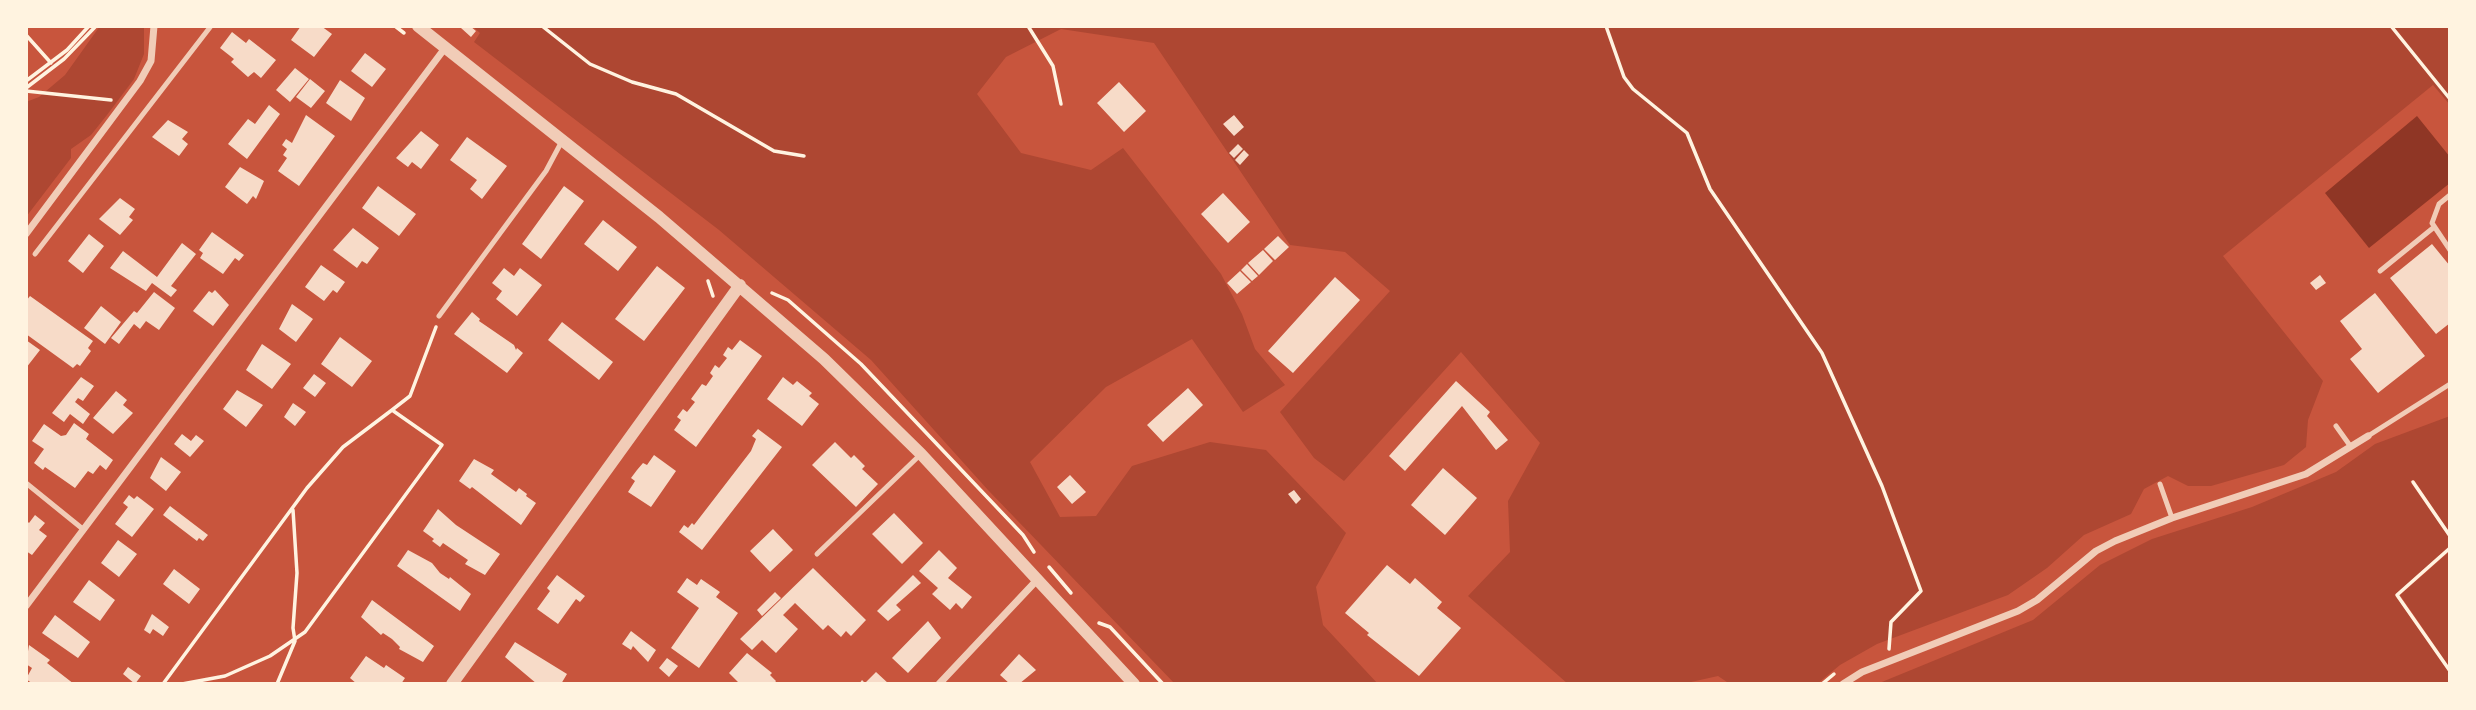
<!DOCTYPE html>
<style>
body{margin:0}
#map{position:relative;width:2476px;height:710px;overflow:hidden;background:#c8553d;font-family:"Sofia Sans Condensed",sans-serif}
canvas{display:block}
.frame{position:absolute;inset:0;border:28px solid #fff3e0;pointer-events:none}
</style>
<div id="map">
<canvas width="2476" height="710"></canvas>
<div class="frame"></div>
</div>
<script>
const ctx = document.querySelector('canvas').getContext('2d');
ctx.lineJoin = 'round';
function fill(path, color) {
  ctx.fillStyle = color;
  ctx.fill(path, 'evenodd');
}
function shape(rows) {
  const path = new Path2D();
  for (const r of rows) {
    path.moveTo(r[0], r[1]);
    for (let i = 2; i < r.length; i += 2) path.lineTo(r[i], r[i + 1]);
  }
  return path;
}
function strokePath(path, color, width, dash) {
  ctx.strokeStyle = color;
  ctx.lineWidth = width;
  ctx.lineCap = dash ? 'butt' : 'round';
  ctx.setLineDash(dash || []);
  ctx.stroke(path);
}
fill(shape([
 [100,26,144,26,144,54,134,79,107,115,91,135,71,149,71,158,26,217,26,102,39,97,65,75],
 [472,26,2450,26,2450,105,2433,85,2223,256,2323,381,2308,420,2306,447,2284,465,2211,486,2188,486,2168,476,2144,489,2131,514,2084,535,2047,568,2008,595,1877,644,1840,665,1817,684,1730,684,1718,676,1682,684,1568,684,1468,596,1510,552,1508,501,1540,443,1461,352,1344,481,1314,458,1280,412,1390,291,1345,252,1290,245,1154,43,1061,29,1006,57,977,94,1021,153,1091,170,1123,148,1221,274,1242,314,1255,349,1285,385,1243,412,1192,339,1106,387,1030,462,1060,517,1096,516,1132,466,1210,442,1266,450,1346,533,1316,587,1323,625,1378,684,1175,684,988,490,871,360,719,230,474,42,480,33],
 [2450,416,2450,533,2414,480,2410,481,2450,539,2450,546,2395,595,2450,674,2450,684,1877,684,2033,620,2100,565,2152,539,2252,507,2336,472,2375,444],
 [2450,551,2450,668,2400,595]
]), '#ae4732');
fill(shape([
 [2417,116,2450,157,2450,183,2369,248,2325,193]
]), '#8f3625');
fill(shape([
 [301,26,321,26,332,34,314,57,291,40],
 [462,26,470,26,476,31,471,37,461,28],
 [232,32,246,43,249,39,276,60,261,78,254,72,248,77,231,62,234,59,220,48],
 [365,53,386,69,372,87,351,71],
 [295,68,309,79,290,102,276,90],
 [310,79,325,91,311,108,296,97],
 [340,80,365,98,351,121,326,103],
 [1119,82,1146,111,1124,132,1097,103],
 [269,105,280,114,247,159,228,144,248,119,255,124],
 [306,115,335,136,299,186,278,171,287,158,283,155,287,149,282,145,286,139,292,143],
 [1234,115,1244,127,1234,136,1223,124],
 [168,120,188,132,182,139,188,144,179,156,152,137],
 [421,131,439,145,421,169,412,162,408,167,396,158],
 [467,137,507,166,482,199,470,189,477,180,450,160],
 [1238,144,1243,149,1234,158,1229,153],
 [1244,150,1249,155,1240,165,1235,160],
 [240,167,264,181,256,199,253,196,247,204,225,187],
 [378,186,416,214,399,236,362,208],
 [564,186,584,201,541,259,522,244],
 [1223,193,1250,222,1228,243,1201,214],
 [120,198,135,209,129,217,133,220,120,235,99,219],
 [603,220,637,247,618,271,584,244],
 [353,228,379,248,367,264,362,261,357,268,333,250],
 [212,232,244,255,239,261,235,258,223,274,200,258,203,253,199,250],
 [89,234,104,246,83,273,68,261],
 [1278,236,1289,247,1275,260,1264,249],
 [182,243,196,254,171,286,177,290,171,297,152,283,146,291,110,268,123,251,157,277],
 [2432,244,2450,266,2450,323,2436,334,2390,278],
 [1263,250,1273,261,1259,275,1248,263],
 [1247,264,1258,276,1252,281,1241,270],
 [321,265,345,282,337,293,333,290,324,301,305,287],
 [657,266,685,288,644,341,615,319],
 [504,268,514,276,520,268,542,285,517,316,496,299,502,291,492,283],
 [1240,271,1251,282,1237,294,1227,283],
 [2320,275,2326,283,2316,290,2310,283],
 [1335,277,1360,300,1293,373,1268,351],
 [215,290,229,305,213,326,193,311,209,291,212,293],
 [154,292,175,308,159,330,146,321,140,329,134,324,119,344,111,338,134,311,137,313],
 [2375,293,2425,356,2378,393,2350,359,2362,349,2340,321],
 [30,296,93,341,88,348,91,351,80,366,77,364,73,368,26,334,26,301],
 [292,304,313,319,296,342,279,329],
 [101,306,121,322,105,344,84,328],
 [472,312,480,319,479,321,514,345,516,350,517,348,523,353,507,373,454,334],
 [562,322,613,362,599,380,548,340],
 [340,337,372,361,352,387,321,364],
 [26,340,40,350,26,368],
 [740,340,762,356,696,447,674,430,681,420,677,417,683,409,687,412,695,402,691,399,702,384,706,386,713,376,710,373,715,365,719,368,727,358,723,355,728,347,732,350],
 [262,344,291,364,272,389,246,370],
 [314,374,326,383,315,397,303,388],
 [81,377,94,386,83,401,78,398,75,402,90,414,83,424,70,414,64,422,52,413],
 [783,377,793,385,797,381,812,393,809,396,819,404,802,426,767,399],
 [1456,381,1490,412,1487,416,1508,440,1496,450,1462,406,1405,471,1389,456],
 [1188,388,1203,405,1163,442,1147,425],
 [237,390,263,405,246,427,223,409],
 [116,391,127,400,123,405,133,413,113,434,93,418],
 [293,403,306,412,295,426,284,417],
 [74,423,89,434,86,439,113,460,106,470,100,465,93,474,88,471,75,488,45,467,43,470,34,463,44,449,32,441,44,424,61,436,66,435],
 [758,429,782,447,702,550,679,532,684,525,688,528,692,523,694,525,751,451,756,439,752,436],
 [182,434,191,441,196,435,204,441,190,457,174,444],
 [835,442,851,458,854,455,865,466,862,469,878,484,856,507,812,465],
 [654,455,676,471,651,507,628,492,635,481,631,478,637,470,643,463,647,465],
 [161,457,181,472,166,491,150,478],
 [474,459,494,470,491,474,516,492,519,488,527,494,526,496,536,503,521,525,472,487,470,489,459,481],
 [1443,468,1477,498,1445,535,1411,505],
 [1070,475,1086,492,1072,504,1057,487],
 [1294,490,1301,499,1296,504,1288,494],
 [129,495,134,499,137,496,154,509,132,537,115,524,128,507,123,503],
 [170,506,208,535,203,541,199,538,197,541,163,515],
 [438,509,456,525,500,554,485,575,465,564,468,560,443,543,440,547,432,541,434,539,423,531],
 [894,513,923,543,902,564,872,534],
 [35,515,45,523,39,530,47,536,32,555,26,551,26,520,29,523],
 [773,529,793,550,770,572,750,551],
 [118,540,137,554,119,577,101,563],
 [408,550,432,563,440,573,449,579,450,577,471,594,460,611,397,566],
 [939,550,957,568,948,578,972,597,962,609,956,603,950,610,932,594,938,588,919,571],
 [1387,565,1410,584,1415,578,1442,602,1437,608,1461,628,1419,676,1367,635,1369,633,1345,613],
 [813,568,866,620,851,636,846,631,841,637,828,625,823,630,795,603,783,615,798,629,776,653,762,640,752,650,740,639],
 [174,569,200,589,189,604,163,584],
 [557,575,585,596,580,602,576,599,558,624,537,609,550,591,547,588],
 [913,575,921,583,896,605,901,610,888,621,877,611],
 [687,578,697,585,701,579,720,592,716,597,738,613,699,668,671,648,699,608,677,592],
 [89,580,115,600,100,621,73,602],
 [775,592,781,598,762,616,757,610],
 [372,600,434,646,423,662,399,649,400,647,392,639,383,633,381,635,361,617],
 [152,614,169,627,163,636,153,629,150,634,144,630],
 [55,615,90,642,78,658,42,633],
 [928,621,941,638,908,673,892,658],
 [631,631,656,650,648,662,633,646,631,650,622,644],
 [515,642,567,674,561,684,537,684,505,657],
 [29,645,50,660,47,663,74,684,33,684,26,679,32,668,26,664],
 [747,653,772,673,770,675,776,681,774,684,740,684,729,673],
 [1019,654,1036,670,1019,684,1010,684,1000,675],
 [366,656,384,668,386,665,405,678,401,684,357,684,350,678],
 [667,658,678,666,669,677,659,668],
 [128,667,141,676,135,684,123,674],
 [876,672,889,684,859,684,862,680,865,683]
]), '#f7dbc8');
strokePath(shape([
 [395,26,404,33],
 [542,26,590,64,632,82,676,94,774,151,804,156],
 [1028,26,1053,66,1061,104],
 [1606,26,1624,77,1633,89,1687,133,1710,189,1822,353,1882,486,1921,591,1891,622,1889,649],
 [2391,26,2450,99],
 [26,35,51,63],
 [26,81,67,50,89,26],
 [26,88,64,59,96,26],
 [26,91,111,100],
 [708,281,713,296],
 [772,293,788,300,861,364,1023,535,1034,552],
 [392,410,410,396,436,327],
 [2413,482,2450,536],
 [2450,548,2397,595,2450,671],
 [1049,567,1071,593],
 [1099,623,1110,627,1163,684],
 [163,684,307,488,343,447,392,410,442,445,305,632,270,656,225,676,182,684],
 [277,684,295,641,293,628,297,573,293,510],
 [1822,684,1834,674]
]), '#fff3e0', 3.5);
strokePath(shape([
 [2450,195,2439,204,2432,223,2450,250],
 [35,254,211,26],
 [2380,271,2433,228],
 [439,316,546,171,562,141],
 [2336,426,2351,447],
 [2368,436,2450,384],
 [26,483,84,530],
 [2160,484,2172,518],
 [817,554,921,454]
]), '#f1ccb7', 5);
strokePath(shape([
 [26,234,140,81,151,61,154,26],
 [26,606,445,48],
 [939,684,1037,580],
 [1843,684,1862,672,2018,611,2037,600,2096,551,2115,541,2172,518,2306,474,2368,436]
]), '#f1ccb7', 7);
strokePath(shape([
 [418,26,659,217,824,359,921,454,1134,684],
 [452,684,740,285]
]), '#f1ccb7', 12);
</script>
